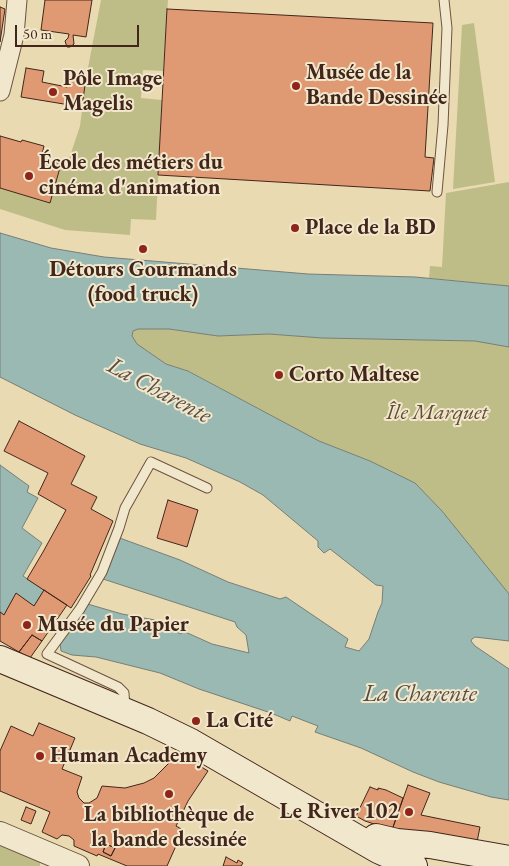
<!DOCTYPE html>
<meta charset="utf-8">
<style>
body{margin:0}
#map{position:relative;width:509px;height:866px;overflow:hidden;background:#eadab1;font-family:"EB Garamond",serif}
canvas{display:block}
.scale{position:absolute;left:15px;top:25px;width:124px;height:22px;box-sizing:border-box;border:2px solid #43261b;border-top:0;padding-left:6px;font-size:15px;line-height:18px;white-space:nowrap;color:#43261b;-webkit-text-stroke:4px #f1e7cc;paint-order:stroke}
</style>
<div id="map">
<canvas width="509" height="866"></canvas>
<div class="scale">50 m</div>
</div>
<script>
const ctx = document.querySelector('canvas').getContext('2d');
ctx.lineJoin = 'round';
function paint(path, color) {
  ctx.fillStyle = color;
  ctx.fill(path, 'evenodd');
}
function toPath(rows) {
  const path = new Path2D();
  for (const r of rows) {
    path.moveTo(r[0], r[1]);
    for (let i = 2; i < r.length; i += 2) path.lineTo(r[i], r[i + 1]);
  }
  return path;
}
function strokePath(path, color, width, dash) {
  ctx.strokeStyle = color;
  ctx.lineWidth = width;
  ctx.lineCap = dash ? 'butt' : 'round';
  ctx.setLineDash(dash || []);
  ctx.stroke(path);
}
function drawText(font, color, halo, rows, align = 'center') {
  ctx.font = font + ' "EB Garamond",serif';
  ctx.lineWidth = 4;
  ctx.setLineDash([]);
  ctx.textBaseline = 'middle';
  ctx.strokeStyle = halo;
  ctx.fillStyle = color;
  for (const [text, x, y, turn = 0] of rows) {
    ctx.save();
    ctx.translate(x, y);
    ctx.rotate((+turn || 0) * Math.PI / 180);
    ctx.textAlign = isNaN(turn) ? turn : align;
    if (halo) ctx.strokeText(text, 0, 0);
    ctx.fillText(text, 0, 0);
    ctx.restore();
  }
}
const green = toPath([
 [101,0,168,0,163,71,143,70,141,98,162,100,156,220,131,219,130,235,65,230,0,209,0,188,50,203,61,164,67,165,80,126,86,78],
 [474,23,495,182,453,189,462,25],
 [509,182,509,286,429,278,430,266,442,267,446,193],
 [137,329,169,329,218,336,269,334,322,338,475,341,509,347,509,594,442,511,415,483,370,461,319,441,189,371,166,364,137,344,132,336,133,331],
 [0,845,40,862,40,866,0,866]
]);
const water = toPath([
 [0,233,51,248,104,257,308,274,415,277,509,286,509,347,475,341,322,338,269,334,218,336,169,329,138,329,133,331,132,336,137,344,166,364,188,371,319,441,370,461,415,483,442,511,509,594,509,641,475,637,472,639,471,641,475,646,509,669,509,800,491,797,439,782,413,772,361,748,315,732,318,726,292,716,290,721,271,713,199,689,160,673,96,657,72,655,61,651,60,643,84,603,122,614,166,622,176,627,174,631,181,634,183,631,212,644,249,653,246,635,237,627,235,622,100,578,117,537,180,560,228,582,280,599,286,597,348,639,345,647,359,651,369,639,378,612,382,603,383,586,376,585,330,549,324,553,318,547,318,541,263,495,240,482,186,458,140,444,75,415,0,377,0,233],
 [0,465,29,486,27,492,38,498,22,528,42,543,23,576,44,590,34,606,16,594,4,615,0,612,0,465]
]);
const building = toPath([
 [45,0,92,0,86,37,73,35,74,44,70,47,67,47,65,41,68,38,69,34,41,30,45,0],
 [0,7,5,9,0,42,0,7],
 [167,9,433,23,425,157,434,158,430,191,158,175,167,9],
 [26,68,44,71,42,82,67,87,69,75,86,78,82,107,21,97,26,68],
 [0,136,21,142,22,140,44,146,41,158,61,164,50,203,0,188,0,136],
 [19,421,85,456,71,484,97,497,91,509,113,521,90,575,91,576,71,608,27,579,43,552,66,510,38,494,48,473,4,451,19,421],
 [168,500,198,510,187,547,157,538,168,500],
 [44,590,67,605,42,641,32,635,19,652,0,641,0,612,4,615,16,593,34,606,44,590],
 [32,635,42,641,30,658,19,652,32,635],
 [39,723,75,738,62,769,82,777,77,792,79,798,84,803,89,803,97,798,102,786,125,788,144,783,154,778,171,761,177,752,208,771,188,801,176,826,183,830,167,866,127,866,98,854,97,856,74,846,74,840,69,836,62,835,57,839,42,832,50,812,0,791,0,751,11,726,33,736,39,723],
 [106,844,115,848,111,856,103,852,106,844],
 [408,785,430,793,421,815,480,827,477,842,392,830,408,785],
 [370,787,378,790,378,788,386,790,403,798,392,830,365,821,356,816,370,787],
 [26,807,36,811,31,824,21,820,26,807],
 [106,844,115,848,111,856,103,852,106,844],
 [226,857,237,863,238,860,243,863,241,866,223,866,226,857]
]);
const service = toPath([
 [437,192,443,125,447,28,444,0],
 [125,708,124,693,118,687,47,654,80,609,102,572,119,528,125,508,151,462,207,488]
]);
const minor = toPath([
 [0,91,14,35,17,0]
]);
const tertiary = toPath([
 [0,833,78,866]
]);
const secondary = toPath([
 [0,659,148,721,191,742,378,850,414,866],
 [376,837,397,842,430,845,509,859]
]);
const markers = [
 [296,86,5,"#8f2418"],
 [53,92,5,"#8f2418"],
 [29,176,5,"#8f2418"],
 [295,228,5,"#8f2418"],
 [143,249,5,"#8f2418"],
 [279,375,5,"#8f2418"],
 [27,625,5,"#8f2418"],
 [196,721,5,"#8f2418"],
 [40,756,5,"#8f2418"],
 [169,794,5,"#8f2418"],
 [409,812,5,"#8f2418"]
];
const poiNames = [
 ["Musée de la",306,73],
 ["Bande Dessinée",306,98],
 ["Pôle Image",63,79],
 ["Magelis",63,104],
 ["École des métiers du",39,163],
 ["cinéma d'animation",39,188],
 ["Place de la BD",305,228],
 ["Détours Gourmands",143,270,"center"],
 ["(food truck)",143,295,"center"],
 ["Corto Maltese",289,375],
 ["Musée du Papier",37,625],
 ["La Cité",206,721],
 ["Human Academy",50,756],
 ["Le River 102",399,812,"right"],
 ["La bibliothèque de",169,815,"center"],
 ["la bande dessinée",169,840,"center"]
];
const parkNames = [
 ["Île Marquet",437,413]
];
const waterNames = [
 ["La Charente",159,391,28],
 ["La Charente",420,694]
];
paint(green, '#bfbd87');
paint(water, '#9ab9b3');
strokePath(water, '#777e76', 1);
paint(building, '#df9a74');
strokePath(building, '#43261b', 1);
strokePath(service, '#6d5340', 11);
strokePath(minor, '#6d5340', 21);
strokePath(tertiary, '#6d5340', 24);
strokePath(secondary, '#43261b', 28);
strokePath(service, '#f1e7cc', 9);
strokePath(minor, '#f1e7cc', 19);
strokePath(tertiary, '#f1e7cc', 22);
strokePath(secondary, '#f1e7cc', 26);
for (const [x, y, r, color] of markers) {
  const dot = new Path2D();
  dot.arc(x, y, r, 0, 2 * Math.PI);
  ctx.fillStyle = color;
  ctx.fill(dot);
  strokePath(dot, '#f1e7cc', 2);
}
drawText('bold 22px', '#43261b', '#f1e7cc', poiNames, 'left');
drawText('italic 22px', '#624c36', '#f1e7cc', parkNames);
drawText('italic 24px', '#594b41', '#f1e7cc', waterNames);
</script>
